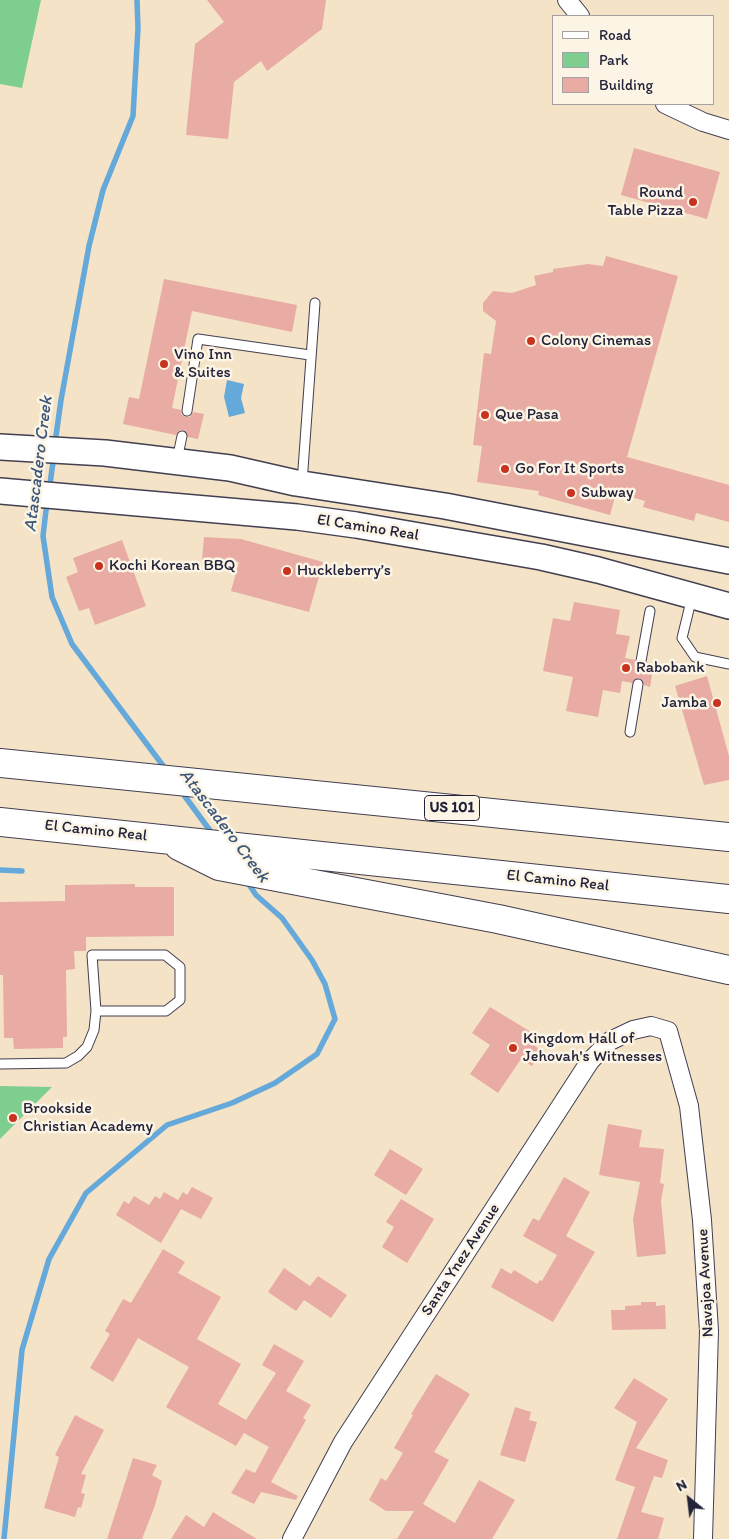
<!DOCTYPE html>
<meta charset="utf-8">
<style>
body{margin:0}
#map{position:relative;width:729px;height:1539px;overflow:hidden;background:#f4e3c7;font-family:Itim,sans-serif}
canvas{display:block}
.legend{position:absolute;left:552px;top:15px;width:162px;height:90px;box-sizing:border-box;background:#fcf5e5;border:1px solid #a5a1a1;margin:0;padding:6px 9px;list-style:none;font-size:15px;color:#22223b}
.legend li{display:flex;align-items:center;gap:10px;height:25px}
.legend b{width:25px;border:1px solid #a5a1a1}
.north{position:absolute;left:664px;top:1474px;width:50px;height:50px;-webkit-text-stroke:4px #fcf5e5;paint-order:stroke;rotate:331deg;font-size:14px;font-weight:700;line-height:20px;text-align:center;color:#22223b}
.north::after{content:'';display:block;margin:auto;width:18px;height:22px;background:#22223b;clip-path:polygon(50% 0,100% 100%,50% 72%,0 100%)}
</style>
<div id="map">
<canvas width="729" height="1539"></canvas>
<ul class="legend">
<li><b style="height:6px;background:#fff"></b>Road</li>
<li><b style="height:14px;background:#7ece8f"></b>Park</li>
<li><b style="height:14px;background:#e8aca4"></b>Building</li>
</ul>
<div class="north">N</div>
</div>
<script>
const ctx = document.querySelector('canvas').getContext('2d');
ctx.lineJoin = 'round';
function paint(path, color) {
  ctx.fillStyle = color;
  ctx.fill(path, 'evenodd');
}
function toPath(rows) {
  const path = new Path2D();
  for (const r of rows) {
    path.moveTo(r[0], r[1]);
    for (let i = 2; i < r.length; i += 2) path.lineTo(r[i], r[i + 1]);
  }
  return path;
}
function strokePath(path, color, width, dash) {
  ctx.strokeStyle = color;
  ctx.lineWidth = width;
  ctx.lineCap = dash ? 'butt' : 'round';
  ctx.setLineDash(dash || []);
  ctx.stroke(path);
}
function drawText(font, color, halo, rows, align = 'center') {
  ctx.font = font + ' Itim,sans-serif';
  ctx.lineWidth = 5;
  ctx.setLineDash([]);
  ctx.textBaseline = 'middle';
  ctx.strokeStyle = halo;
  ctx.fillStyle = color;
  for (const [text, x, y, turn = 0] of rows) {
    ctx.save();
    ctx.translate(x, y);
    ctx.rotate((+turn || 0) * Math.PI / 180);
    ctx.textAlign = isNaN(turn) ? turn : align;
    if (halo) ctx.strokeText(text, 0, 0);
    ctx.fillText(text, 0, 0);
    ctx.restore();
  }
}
const green = toPath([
 [0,0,41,0,22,88,0,84],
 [0,1086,52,1087,0,1139]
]);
const water = toPath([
 [227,380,244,384,241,398,245,413,229,417,224,397]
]);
const stream = toPath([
 [55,443,61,400,89,246,103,190,133,116,138,28,137,0],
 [49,491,54,455],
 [47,502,43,536,52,597,72,644,167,771],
 [181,791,214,836],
 [0,870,22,871],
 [4,1539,22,1350,49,1259,86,1193,167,1125,232,1103,275,1083,317,1054,335,1019,325,984,312,960,282,918,256,895,246,880]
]);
const building = toPath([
 [207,0,326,0,322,29,267,71,261,61,234,82,228,139,186,135,195,44,224,22],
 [634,148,720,172,707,219,621,195],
 [606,256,678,276,627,457,729,485,729,522,696,513,694,521,643,507,645,501,616,493,610,515,538,495,539,491,477,482,482,446,473,445,484,353,491,354,496,321,483,311,483,303,493,291,512,293,536,285,534,276,553,272,553,269,588,264,603,266],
 [164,279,297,305,292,332,192,311,172,408,181,410,181,414,186,417,190,417,193,412,204,414,198,439,188,437,184,430,180,430,176,435,123,424,129,397,139,399],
 [204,537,241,539,323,562,309,612,231,591,239,562,202,560],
 [122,540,146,606,95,625,89,608,79,611,66,577,78,572,73,558],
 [574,602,620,610,616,634,630,636,625,658,635,660,639,667,644,667,647,662,654,663,650,687,644,685,642,680,639,678,632,683,622,681,620,693,603,690,598,717,566,711,573,677,543,671,553,618,570,621],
 [707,676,729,756,729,780,704,785,675,686],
 [135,884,135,887,174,887,174,936,86,937,86,951,74,951,75,969,66,970,67,1037,63,1037,63,1048,14,1049,13,1038,4,1038,3,975,0,975,0,902,65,901,65,885],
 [490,1007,536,1035,531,1043,542,1051,532,1066,521,1059,498,1093,470,1074,490,1045,472,1033],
 [608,1124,642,1130,639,1147,664,1149,660,1183,664,1184,661,1201,666,1254,637,1257,633,1219,640,1182,599,1175],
 [390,1149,423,1169,406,1195,374,1175],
 [564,1177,590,1192,566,1236,595,1252,553,1322,491,1287,501,1268,511,1274,514,1270,537,1284,540,1280,542,1281,557,1255,523,1236,533,1218,539,1221],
 [192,1187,213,1198,201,1219,181,1209,161,1243,116,1215,124,1201,129,1204,134,1196,149,1205,155,1196,160,1199,164,1192,178,1200,183,1192,187,1195],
 [401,1199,434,1219,407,1263,382,1247,394,1227,386,1222],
 [163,1249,185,1262,178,1273,221,1297,197,1339,241,1364,218,1404,246,1420,276,1373,262,1365,274,1344,304,1361,286,1391,311,1405,303,1418,306,1420,271,1482,298,1496,296,1500,261,1492,254,1504,231,1493,246,1469,255,1473,269,1447,244,1433,236,1446,166,1407,189,1367,138,1338,113,1382,90,1368,110,1334,105,1331,123,1299,131,1303],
 [284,1268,310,1286,318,1276,347,1295,331,1318,304,1300,296,1311,268,1292],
 [641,1302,656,1302,656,1306,665,1305,666,1329,612,1330,611,1310,625,1310,625,1306,641,1305],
 [436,1374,470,1394,434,1452,449,1460,423,1504,455,1523,479,1480,515,1500,492,1539,397,1539,414,1511,386,1511,369,1500,381,1478,386,1481,403,1453,394,1448,413,1415,411,1414],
 [634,1378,668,1399,636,1448,668,1460,662,1478,654,1476,641,1512,664,1518,658,1539,617,1539,635,1487,615,1480,637,1422,614,1408],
 [515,1407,531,1412,529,1420,537,1422,525,1462,500,1455],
 [75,1415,104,1430,81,1474,86,1475,81,1493,85,1494,81,1508,78,1507,75,1517,44,1508,59,1457,55,1455],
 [133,1458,157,1465,152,1475,162,1481,154,1508,142,1539,107,1539],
 [213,1512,224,1519,257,1539,171,1539,186,1515,204,1527]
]);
const lane = toPath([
 [187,411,198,339,310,355],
 [177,460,182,436],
 [302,483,315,303],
 [692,597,682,638,695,657,729,664],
 [641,661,650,611],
 [630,732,638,684],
 [0,1064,66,1063,78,1056,87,1047,94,1030,96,1011,92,955,165,955,180,967,180,1000,166,1011,96,1011]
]);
const street = toPath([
 [567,0,580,16],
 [665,104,703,122,729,130],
 [292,1539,343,1442,590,1061,610,1041,633,1030,651,1026,668,1031,689,1106,702,1220,709,1331,703,1539]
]);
const secondary = toPath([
 [0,447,105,453,230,468,296,483,445,506,729,561],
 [0,491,297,517,356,525,541,557,598,570,729,606]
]);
const highway = toPath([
 [0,763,729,837],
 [0,822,729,899],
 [179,846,219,866,498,919,729,970]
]);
const markers = [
 [693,202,5,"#c8321e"],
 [531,341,5,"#c8321e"],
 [164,364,5,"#c8321e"],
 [485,415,5,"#c8321e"],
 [505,469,5,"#c8321e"],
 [571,493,5,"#c8321e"],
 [99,566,5,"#c8321e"],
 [287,571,5,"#c8321e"],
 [626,668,5,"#c8321e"],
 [717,703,5,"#c8321e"],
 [513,1048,5,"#c8321e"],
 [13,1118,5,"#c8321e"]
];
const shields = [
 [452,808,55]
];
const shieldNames = [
 ["US 101",452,808]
];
const poiNames = [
 ["Round",683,193,"right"],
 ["Table Pizza",683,211,"right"],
 ["Colony Cinemas",541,341],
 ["Vino Inn",174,355],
 ["& Suites",174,373],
 ["Que Pasa",495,415],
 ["Go For It Sports",515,469],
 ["Subway",581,493],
 ["Kochi Korean BBQ",109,566],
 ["Huckleberry’s",297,571],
 ["Rabobank",636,668],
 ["Jamba",707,703,"right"],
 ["Kingdom Hall of",523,1039],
 ["Jehovah's Witnesses",523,1057],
 ["Brookside",23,1109],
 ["Christian Academy",23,1127]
];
const streetNames = [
 ["El Camino Real",368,528,9],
 ["El Camino Real",96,831,6],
 ["El Camino Real",558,881,6],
 ["Santa Ynez Avenue",461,1260,-57],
 ["Navajoa Avenue",706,1283,-93]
];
const waterNames = [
 ["Atascadero Creek",39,464,-83],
 ["Atascadero Creek",224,826,53]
];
paint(green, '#7ece8f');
paint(water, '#65a8da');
strokePath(stream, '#65a8da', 5.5);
paint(building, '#e8aca4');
strokePath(lane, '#423f50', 11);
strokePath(street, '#423f50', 20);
strokePath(secondary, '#423f50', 28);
strokePath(highway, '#423f50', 30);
strokePath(lane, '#fff', 9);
strokePath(street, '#fff', 18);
strokePath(secondary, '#fff', 25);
strokePath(highway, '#fff', 28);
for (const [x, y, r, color] of markers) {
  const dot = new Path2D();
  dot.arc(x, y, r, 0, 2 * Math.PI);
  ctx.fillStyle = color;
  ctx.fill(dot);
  strokePath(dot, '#fcf5e5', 2);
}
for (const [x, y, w] of shields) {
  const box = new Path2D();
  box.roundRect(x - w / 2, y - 12.5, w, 25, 4);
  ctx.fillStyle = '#fcf5e5';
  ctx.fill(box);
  strokePath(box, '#22223b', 1);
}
drawText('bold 15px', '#22223b', null, shieldNames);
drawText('16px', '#22223b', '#fcf5e5', poiNames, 'left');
drawText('16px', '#22223b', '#fcf5e5', streetNames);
drawText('italic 18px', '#3d587b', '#fcf5e5', waterNames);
</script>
